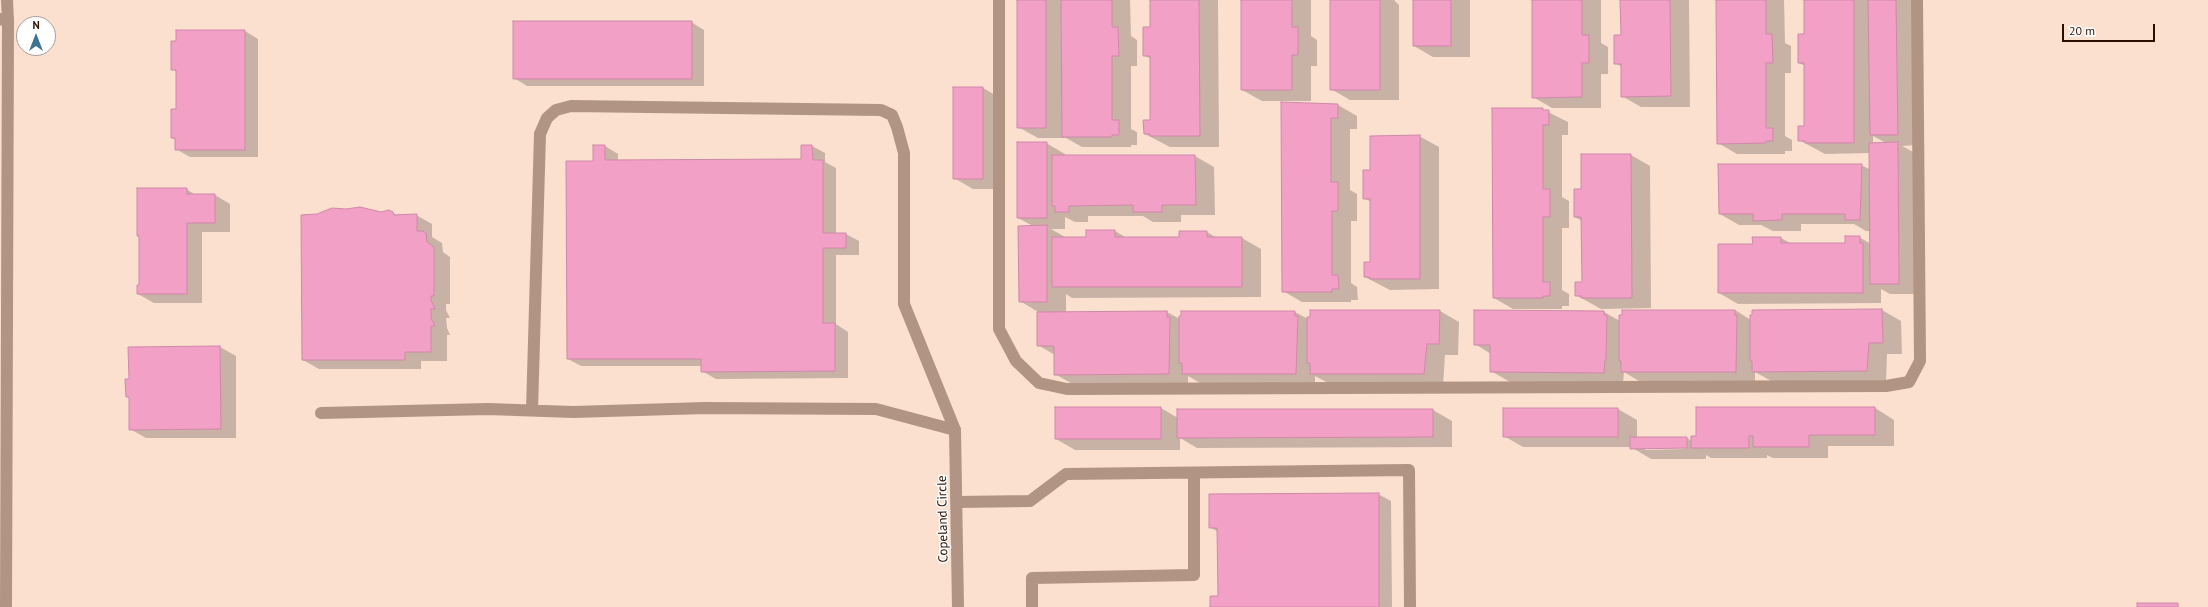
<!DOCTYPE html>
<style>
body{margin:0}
#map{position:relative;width:2208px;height:607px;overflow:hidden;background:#fbdfcf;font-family:"PT Sans",sans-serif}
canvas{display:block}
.north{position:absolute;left:16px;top:16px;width:40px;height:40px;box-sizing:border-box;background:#fff;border:1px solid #a99f9a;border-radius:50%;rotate:0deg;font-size:11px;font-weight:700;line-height:16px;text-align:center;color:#291003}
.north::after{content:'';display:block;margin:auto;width:14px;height:18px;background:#3c738e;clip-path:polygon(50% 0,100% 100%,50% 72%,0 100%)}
.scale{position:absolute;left:2062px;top:24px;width:93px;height:18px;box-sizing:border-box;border:2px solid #291003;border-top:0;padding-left:5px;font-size:12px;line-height:14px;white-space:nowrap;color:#291003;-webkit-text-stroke:3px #fff;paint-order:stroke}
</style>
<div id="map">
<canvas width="2208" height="607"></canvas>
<div class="north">N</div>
<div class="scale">20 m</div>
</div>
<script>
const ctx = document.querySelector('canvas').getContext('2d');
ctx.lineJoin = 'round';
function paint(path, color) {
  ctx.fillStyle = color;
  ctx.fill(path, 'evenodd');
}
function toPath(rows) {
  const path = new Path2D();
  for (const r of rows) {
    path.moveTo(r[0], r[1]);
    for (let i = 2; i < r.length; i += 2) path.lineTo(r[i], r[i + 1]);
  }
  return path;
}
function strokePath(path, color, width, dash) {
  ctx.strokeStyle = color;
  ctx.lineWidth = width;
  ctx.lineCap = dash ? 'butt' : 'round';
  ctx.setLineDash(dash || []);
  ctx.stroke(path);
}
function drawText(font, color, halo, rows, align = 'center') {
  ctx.font = font + ' "PT Sans",sans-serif';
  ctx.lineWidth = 3;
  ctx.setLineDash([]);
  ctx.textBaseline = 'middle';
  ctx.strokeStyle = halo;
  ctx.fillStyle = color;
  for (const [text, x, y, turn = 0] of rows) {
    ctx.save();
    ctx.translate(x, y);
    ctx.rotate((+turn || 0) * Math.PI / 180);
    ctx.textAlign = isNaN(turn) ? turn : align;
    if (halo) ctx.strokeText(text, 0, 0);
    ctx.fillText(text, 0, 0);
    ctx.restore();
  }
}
const shadow = toPath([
 [1018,0,1130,0,1131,36,1137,40,1137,66,1131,66,1131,129,1137,132,1137,145,1131,145,1131,147,1082,147,1066,138,1038,138,1018,127],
 [1151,0,1218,0,1219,147,1170,147,1145,134,1151,121,1151,59,1144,55,1151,28],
 [1242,0,1311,0,1311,36,1317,40,1317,66,1311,66,1311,101,1262,101,1242,90],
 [1331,0,1394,0,1399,5,1399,100,1350,100,1331,89],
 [1414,0,1470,0,1470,57,1433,57,1414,46],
 [1533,0,1601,0,1601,43,1608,47,1608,74,1601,74,1601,108,1552,108,1533,97],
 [1621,0,1689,0,1690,107,1641,107,1622,96,1622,67,1615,63,1622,36],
 [1717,0,1784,0,1785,43,1791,46,1791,73,1785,73,1785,136,1792,140,1792,151,1785,151,1785,154,1737,154,1718,143],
 [1805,0,1915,0,1917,145,1902,146,1917,154,1918,294,1890,294,1881,289,1881,303,1738,304,1719,293,1754,245,1781,238,1792,244,1846,244,1859,237,1871,244,1871,231,1866,231,1854,224,1801,224,1801,231,1773,231,1761,225,1739,225,1720,214,1861,165,1871,170,1870,153,1825,154,1799,140,1805,127,1805,66,1799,63,1805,35],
 [1873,136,1886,143,1873,144],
 [691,22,704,30,704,86,527,86,514,78],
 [245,31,258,39,258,157,190,157,176,149,176,140,172,138,177,110,177,72,172,69],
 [983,88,1002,99,1002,189,973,189,954,178],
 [1282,103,1338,105,1357,116,1357,129,1350,129,1350,190,1357,194,1357,221,1351,221,1351,283,1357,287,1358,300,1351,300,1351,302,1302,302,1283,291],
 [1542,109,1568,122,1568,135,1562,135,1562,197,1569,201,1569,228,1562,228,1562,290,1569,294,1569,306,1562,306,1562,309,1513,309,1494,298],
 [1419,136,1439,147,1439,289,1390,290,1365,277,1371,263,1371,202,1364,198,1371,171],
 [1046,143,1065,154,1065,156,1195,156,1214,167,1215,215,1181,215,1181,222,1153,222,1143,216,1088,216,1088,222,1075,222,1065,217,1065,229,1051,229,1065,237,1087,238,1115,231,1127,238,1180,238,1207,232,1217,238,1242,238,1261,249,1261,297,1072,298,1066,294,1066,312,1167,312,1180,319,1182,312,1295,312,1308,319,1440,311,1459,322,1458,355,1445,355,1443,385,1330,384,1315,376,1315,384,1202,384,1188,376,1188,385,1074,385,1055,374,1055,355,1038,345,1038,312,1020,301,1033,226,1018,218],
 [594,146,605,146,618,154,618,161,802,160,802,146,812,146,825,153,825,162,836,168,836,234,846,234,859,241,859,255,836,255,836,324,848,332,848,378,716,379,702,371,702,366,581,366,568,359,594,162],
 [1631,155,1650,166,1651,308,1601,309,1576,295,1583,283,1582,221,1575,217,1582,190],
 [186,189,196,195,215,195,230,204,230,232,202,232,202,303,154,303,138,294,140,286],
 [381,213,393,213,398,216,416,215,432,224,432,237,442,243,443,252,450,257,450,304,446,304,446,310,450,318,446,318,447,328,450,335,447,335,447,361,421,361,421,369,319,369,303,360],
 [1735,310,1751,320,1882,310,1901,321,1902,354,1887,354,1886,381,1773,382,1755,372,1755,383,1642,383,1624,372,1623,383,1510,382,1491,371,1491,354,1475,344,1604,312,1620,321],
 [220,347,236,356,236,438,146,438,130,429,130,398,127,397],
 [1056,408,1161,408,1178,418,1433,410,1452,421,1452,447,1197,448,1180,438,1180,450,1075,450,1056,439],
 [1697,408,1875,408,1894,420,1894,446,1828,446,1828,458,1773,458,1767,455,1767,458,1711,458,1706,455,1706,459,1651,459,1631,447,1523,447,1504,436,1618,409,1637,420,1637,438,1687,438,1692,441,1697,437],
 [1645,448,1685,448,1685,449,1645,450],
 [1378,494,1391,501,1392,607,1211,607,1219,597,1218,532,1210,527]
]);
const building = toPath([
 [1017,0,1046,0,1046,128,1017,128,1017,0],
 [1061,0,1112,0,1112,27,1118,27,1119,56,1112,56,1112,120,1119,120,1119,135,1112,135,1112,137,1062,137,1061,0],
 [1150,0,1199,0,1200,136,1150,136,1150,134,1144,134,1143,120,1150,120,1150,56,1143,56,1143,27,1150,27,1150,0],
 [1241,0,1292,0,1292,27,1298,27,1298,55,1292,55,1292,90,1241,90,1241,0],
 [1330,0,1380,0,1380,90,1330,90,1330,0],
 [1413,0,1451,0,1451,46,1413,46,1413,0],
 [1532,0,1582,0,1582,35,1589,35,1589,63,1582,63,1582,97,1532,98,1532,0],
 [1620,0,1670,0,1671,96,1621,97,1621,64,1614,64,1614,35,1621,35,1620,0],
 [1716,0,1766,0,1766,34,1772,34,1773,63,1766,63,1766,128,1773,128,1773,141,1766,141,1766,143,1717,144,1716,0],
 [1804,0,1854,0,1854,143,1805,143,1805,141,1798,141,1798,126,1804,126,1804,63,1798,63,1798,34,1804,34,1804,0],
 [1868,0,1896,0,1898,135,1870,135,1868,0],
 [513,21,692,21,692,79,513,79,513,21],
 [176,30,245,30,245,150,175,150,175,138,171,138,171,109,176,109,176,70,171,70,171,41,176,41,176,30],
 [953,87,983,87,983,179,953,179,953,87],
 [1281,102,1338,104,1338,118,1331,118,1331,182,1338,182,1338,211,1332,211,1332,275,1338,275,1339,289,1332,289,1332,292,1282,292,1281,102],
 [1492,108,1543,108,1543,110,1549,110,1549,125,1543,125,1543,189,1550,189,1550,217,1543,217,1543,282,1550,282,1550,296,1543,296,1543,298,1493,298,1492,108],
 [1420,135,1420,279,1370,279,1370,277,1364,277,1364,262,1370,262,1370,199,1363,199,1363,170,1370,170,1370,136,1420,135],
 [1017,142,1047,142,1047,218,1017,218,1017,142],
 [1898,142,1899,284,1870,284,1869,143,1898,142],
 [593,145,605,145,605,160,801,159,801,145,812,145,813,160,823,160,823,233,846,233,846,248,823,248,823,323,835,323,835,371,701,372,701,359,567,359,566,161,593,161,593,145],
 [1581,154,1631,154,1632,298,1581,298,1581,296,1575,296,1575,282,1582,282,1581,217,1574,217,1574,189,1581,189,1581,154],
 [1052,155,1195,155,1196,205,1162,205,1162,212,1133,212,1133,205,1069,206,1069,212,1055,212,1055,206,1052,206,1052,155],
 [1718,164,1862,164,1860,220,1845,220,1845,214,1782,214,1782,220,1753,221,1753,214,1719,214,1718,164],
 [137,188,187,188,187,194,215,194,215,223,187,223,187,294,137,294,137,285,139,285,139,236,137,236,137,188],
 [360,207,381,212,389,210,393,212,394,215,417,214,417,231,423,231,426,233,427,242,434,247,434,296,431,296,431,300,435,309,431,309,431,318,435,326,431,326,431,352,405,352,405,360,302,360,301,215,317,214,332,208,346,209,360,207],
 [1047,225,1047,302,1019,302,1018,226,1047,225],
 [1086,230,1115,230,1115,237,1179,237,1179,231,1207,231,1207,237,1242,237,1242,287,1052,287,1052,237,1086,237,1086,230],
 [1845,236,1860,236,1860,243,1863,243,1863,293,1718,293,1718,244,1753,244,1752,237,1781,237,1781,243,1845,243,1845,236],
 [1882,309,1883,343,1869,343,1867,371,1752,372,1752,361,1750,361,1750,315,1752,315,1752,310,1882,309],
 [1310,310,1440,310,1439,344,1427,344,1424,374,1310,374,1310,363,1307,363,1307,317,1310,317,1310,310],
 [1474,310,1604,311,1604,315,1607,315,1606,361,1605,361,1604,373,1490,372,1490,345,1474,345,1474,310],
 [1622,310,1735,310,1735,315,1737,315,1736,372,1621,372,1621,361,1619,361,1619,315,1622,315,1622,310],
 [1167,311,1167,317,1170,317,1169,374,1054,375,1054,346,1037,346,1037,312,1167,311],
 [1181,311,1295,311,1295,316,1298,316,1296,374,1182,374,1182,363,1179,363,1179,316,1181,316,1181,311],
 [220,346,221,429,129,430,129,397,126,397,125,379,129,379,128,347,220,346],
 [1055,407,1161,407,1161,439,1055,439,1055,407],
 [1696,407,1875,407,1875,435,1809,435,1809,447,1753,447,1753,436,1749,436,1749,448,1691,448,1691,436,1696,436,1696,407],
 [1503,408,1618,408,1618,437,1503,437,1503,408],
 [1177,409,1433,409,1433,437,1177,438,1177,409],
 [1630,437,1687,437,1687,448,1630,449,1630,437],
 [1379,493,1379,607,1210,607,1210,596,1218,596,1217,528,1209,528,1209,494,1379,493],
 [2137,603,2178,603,2178,607,2137,607,2137,603]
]);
const lane = toPath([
 [0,19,8,21,7,0],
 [532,410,540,134,547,118,556,110,571,106,881,110,892,115,897,127,904,153,904,304,955,430],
 [321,413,488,409,573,412,705,408,876,409,955,430],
 [957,502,1030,501,1066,474,1409,470,1410,607],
 [1032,607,1032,578,1194,575,1194,473]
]);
const street = toPath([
 [999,0,999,329,1016,361,1039,383,1067,389,1886,386,1909,382,1920,361,1917,0],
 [955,430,958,607],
 [6,607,8,21]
]);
const streetNames = [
 ["Copeland Circle",943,519,-91]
];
paint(shadow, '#0003');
paint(building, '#f2a0c6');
strokePath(building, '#ce88a8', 1);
strokePath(lane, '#b19484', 12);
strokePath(street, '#b19484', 12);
drawText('13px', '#291003', '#fff', streetNames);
</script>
